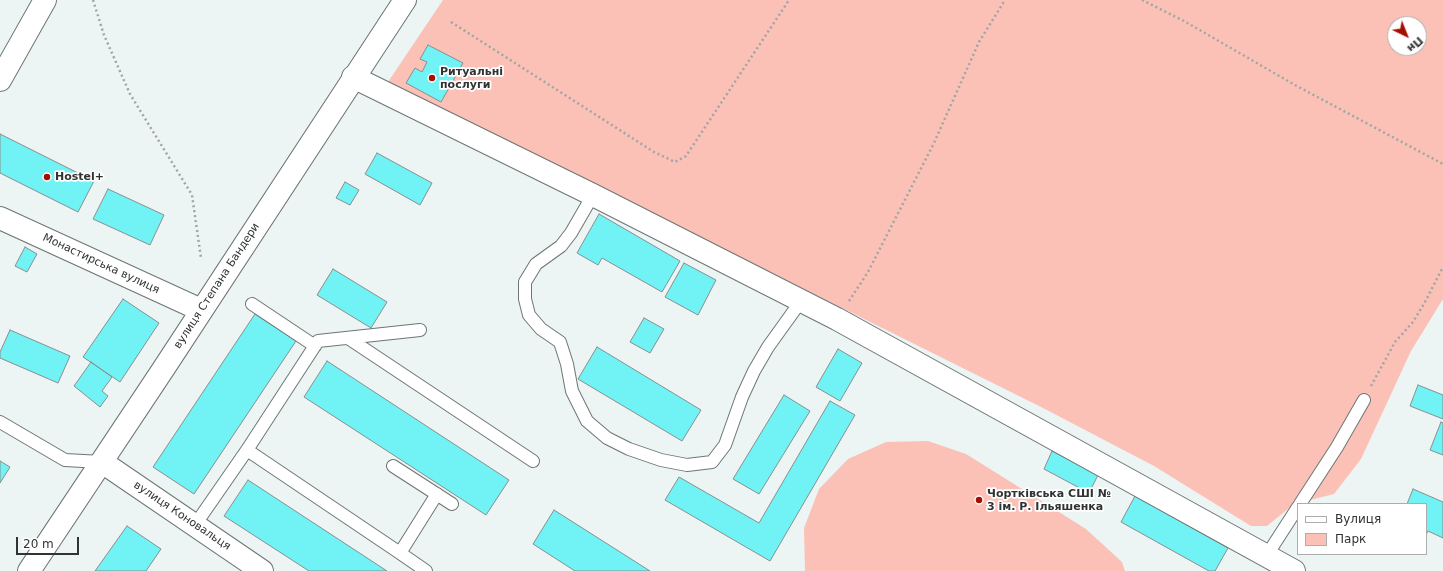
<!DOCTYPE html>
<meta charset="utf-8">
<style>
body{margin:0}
#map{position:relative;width:1443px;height:571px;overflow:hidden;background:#ecf4f4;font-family:"DejaVu Sans",sans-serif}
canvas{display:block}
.legend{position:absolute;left:1297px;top:503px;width:130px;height:52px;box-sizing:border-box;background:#fff;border:1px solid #acadad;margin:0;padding:5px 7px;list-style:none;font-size:12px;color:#303332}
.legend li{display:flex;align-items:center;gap:8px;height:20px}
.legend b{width:20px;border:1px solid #acadad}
.north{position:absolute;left:1387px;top:16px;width:40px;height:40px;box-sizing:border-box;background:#fff;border:1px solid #acadad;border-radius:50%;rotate:137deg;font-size:11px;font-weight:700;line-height:16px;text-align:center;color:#303332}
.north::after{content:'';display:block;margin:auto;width:14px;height:18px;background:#a40f04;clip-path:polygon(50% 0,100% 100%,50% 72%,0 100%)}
.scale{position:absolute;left:16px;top:537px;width:63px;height:18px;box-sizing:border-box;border:2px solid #303332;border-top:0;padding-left:5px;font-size:12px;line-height:14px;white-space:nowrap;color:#303332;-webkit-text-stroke:3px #fff;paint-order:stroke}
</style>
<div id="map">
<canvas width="1443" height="571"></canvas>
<ul class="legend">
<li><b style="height:5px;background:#fff"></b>Вулиця</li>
<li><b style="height:11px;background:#fbc1b6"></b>Парк</li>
</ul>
<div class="north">Пн</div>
<div class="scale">20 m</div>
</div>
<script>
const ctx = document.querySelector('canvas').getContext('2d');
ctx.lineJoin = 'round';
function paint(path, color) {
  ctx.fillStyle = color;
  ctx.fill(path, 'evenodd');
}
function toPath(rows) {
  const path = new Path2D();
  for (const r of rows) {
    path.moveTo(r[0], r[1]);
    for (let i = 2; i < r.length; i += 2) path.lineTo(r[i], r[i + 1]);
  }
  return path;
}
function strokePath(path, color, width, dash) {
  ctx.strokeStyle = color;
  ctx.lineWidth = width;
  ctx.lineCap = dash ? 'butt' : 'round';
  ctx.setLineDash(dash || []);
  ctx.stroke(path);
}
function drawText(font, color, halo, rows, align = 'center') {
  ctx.font = font + ' "DejaVu Sans",sans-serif';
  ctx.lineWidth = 3.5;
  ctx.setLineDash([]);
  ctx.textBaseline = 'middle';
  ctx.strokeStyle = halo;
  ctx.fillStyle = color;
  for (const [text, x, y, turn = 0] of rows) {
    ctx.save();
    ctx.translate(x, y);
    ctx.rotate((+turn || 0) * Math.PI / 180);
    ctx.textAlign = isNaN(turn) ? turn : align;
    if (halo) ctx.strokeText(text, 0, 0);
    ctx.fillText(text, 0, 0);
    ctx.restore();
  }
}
const green = toPath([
 [443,0,1443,0,1443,299,1411,351,1361,459,1334,494,1294,504,1267,526,1251,526,1154,466,1043,408,388,82],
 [1395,24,1419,24,1419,48,1395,48],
 [928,441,966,454,1086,529,1122,562,1125,571,805,571,804,528,819,489,848,459,886,442]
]);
const building = toPath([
 [428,45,463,63,441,102,406,83,415,68,422,72,427,62,420,59,428,45],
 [0,134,94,181,78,212,0,173,0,134],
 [377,153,432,183,420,205,365,174,377,153],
 [345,182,359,190,350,205,336,198,345,182],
 [108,189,164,215,150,245,93,219,108,189],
 [599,214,680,261,662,292,602,258,598,265,577,253,599,214],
 [25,247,37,254,27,272,15,266,25,247],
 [684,263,716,280,698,315,665,297,684,263],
 [333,269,387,302,371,328,317,295,333,269],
 [123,299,159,323,120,382,83,357,123,299],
 [255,314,296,341,194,494,153,467,255,314],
 [644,318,664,329,650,353,630,342,644,318],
 [10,330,70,356,58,383,0,358,0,352,10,330],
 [597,347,701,410,682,441,578,379,597,347],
 [838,349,862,363,840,401,816,387,838,349],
 [327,361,509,480,486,515,304,397,327,361],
 [91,362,112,377,102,391,108,396,100,407,74,386,91,362],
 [1418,385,1443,395,1443,419,1410,406,1418,385],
 [784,395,810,411,759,494,733,479,784,395],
 [830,401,855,415,770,561,665,500,679,477,759,523,830,401],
 [1441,422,1443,423,1443,455,1430,450,1441,422],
 [1052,451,1098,475,1089,493,1044,469,1052,451],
 [0,461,10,467,0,483,0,461],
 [248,480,387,571,309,571,224,516,248,480],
 [1413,489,1443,502,1443,538,1428,531,1426,535,1426,504,1407,504,1413,489],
 [1135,496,1228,548,1215,571,1209,571,1121,522,1135,496],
 [554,510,650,571,575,571,533,544,554,510],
 [127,526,161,549,146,571,95,571,127,526]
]);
const path = toPath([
 [93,0,104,35,130,94,192,195,201,258],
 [1142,0,1184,21,1295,85,1443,164],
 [451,22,654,152,675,162,686,156,789,0],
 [849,301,868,272,934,143,979,42,1005,0],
 [1371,386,1395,342,1413,322,1425,302,1443,267]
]);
const lane = toPath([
 [593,195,571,233,561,246,536,264,525,282,525,299,529,315,541,329,560,342,567,364,572,391,587,421,607,438,629,449,661,460,687,465,712,462,725,445,742,397,754,371,768,347,801,301],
 [252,304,315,346],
 [348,338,533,461],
 [0,422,65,460,102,462],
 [247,450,318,341,420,330],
 [393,466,452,504],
 [1300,504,1337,447,1364,400],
 [195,525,247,450,400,553,437,494],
 [400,553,426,571],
 [1267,555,1298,507]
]);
const street = toPath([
 [353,77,593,195,837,319,1294,571],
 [0,80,45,0],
 [0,218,201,310],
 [102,462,262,571]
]);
const secondary = toPath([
 [29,571,164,368,405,0]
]);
const markers = [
 [432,78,4,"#a40f04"],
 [47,177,4,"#a40f04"],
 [979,500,4,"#a40f04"]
];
const poiNames = [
 ["Ритуальні",440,72],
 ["послуги",440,85],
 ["Hostel+",55,177],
 ["Чортківська СШІ №",987,494],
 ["3 ім. Р. Ільяшенка",987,507]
];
const streetNames = [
 ["Монастирська вулиця",101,264,25],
 ["вулиця Степана Бандери",217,286,-57],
 ["вулиця Коновальця",182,516,34]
];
paint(green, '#fbc1b6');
paint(building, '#71f2f4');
strokePath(building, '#888f8f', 1);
strokePath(lane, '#6e7575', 14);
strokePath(street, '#6e7575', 24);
strokePath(secondary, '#6e7575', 24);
strokePath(path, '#9fa5a5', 2.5, [2, 3]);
strokePath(lane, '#fff', 12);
strokePath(street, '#fff', 22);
strokePath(secondary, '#fff', 22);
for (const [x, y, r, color] of markers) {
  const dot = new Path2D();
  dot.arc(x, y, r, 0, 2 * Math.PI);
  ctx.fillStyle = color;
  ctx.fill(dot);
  strokePath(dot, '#fff', 1.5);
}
drawText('bold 11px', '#303332', '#fff', poiNames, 'left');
drawText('11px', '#303332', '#fff', streetNames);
</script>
